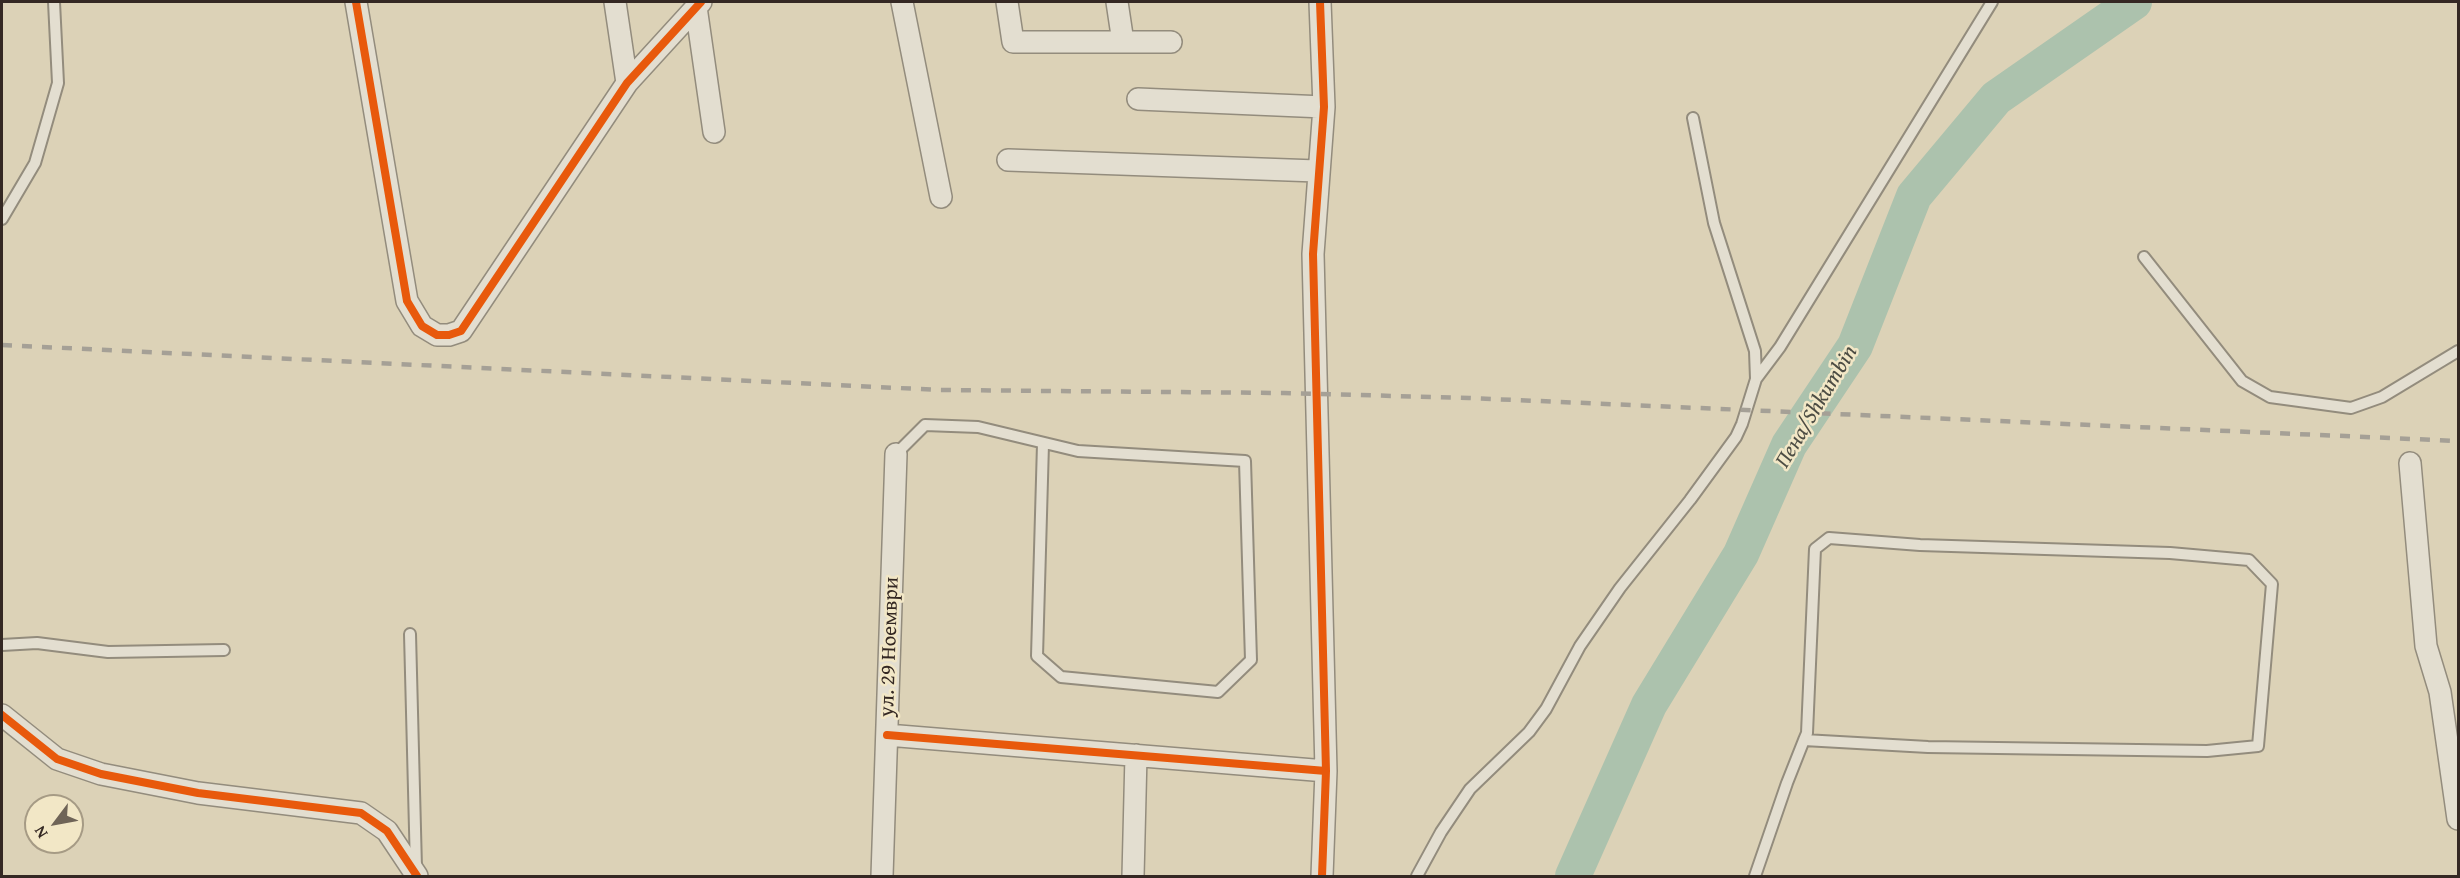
<!DOCTYPE html>
<meta charset="utf-8">
<style>
body{margin:0}
#map{position:relative;width:2460px;height:878px;overflow:hidden;background:#dcd2b7;font-family:"Gentium Book Plus",serif}
canvas{display:block}
.frame{position:absolute;inset:0;border:3px solid #342823;pointer-events:none}
.north{position:absolute;left:24px;top:794px;width:60px;height:60px;box-sizing:border-box;background:#f2e7c6;border:2px solid #a69b85;border-radius:50%;rotate:238deg;font-size:16px;font-weight:700;line-height:24px;text-align:center;color:#342823}
.north::after{content:'';display:block;margin:auto;width:21px;height:27px;background:#6f6457;clip-path:polygon(50% 0,100% 100%,50% 72%,0 100%)}
</style>
<div id="map">
<canvas width="2460" height="878"></canvas>
<div class="frame"></div>
<div class="north">N</div>
</div>
<script>
const ctx = document.querySelector('canvas').getContext('2d');
ctx.lineJoin = 'round';
function toPath(rows) {
  const path = new Path2D();
  for (const r of rows) {
    path.moveTo(r[0], r[1]);
    for (let i = 2; i < r.length; i += 2) path.lineTo(r[i], r[i + 1]);
  }
  return path;
}
function strokePath(path, color, width, dash) {
  ctx.strokeStyle = color;
  ctx.lineWidth = width;
  ctx.lineCap = dash ? 'butt' : 'round';
  ctx.setLineDash(dash || []);
  ctx.stroke(path);
}
function drawText(font, color, halo, rows, align = 'center') {
  ctx.font = font + ' "Gentium Book Plus",serif';
  ctx.lineWidth = 5;
  ctx.setLineDash([]);
  ctx.textBaseline = 'middle';
  ctx.strokeStyle = halo;
  ctx.fillStyle = color;
  for (const [text, x, y, turn = 0] of rows) {
    ctx.save();
    ctx.translate(x, y);
    ctx.rotate((+turn || 0) * Math.PI / 180);
    ctx.textAlign = isNaN(turn) ? turn : align;
    if (halo) ctx.strokeText(text, 0, 0);
    ctx.fillText(text, 0, 0);
    ctx.restore();
  }
}
const river = toPath([
 [1573,876,1649,705,1741,554,1789,445,1855,346,1914,196,1996,98,2134,2]
]);
const lane = toPath([
 [2,219,35,163,58,83,54,2],
 [2144,257,2242,381,2270,397,2351,408,2382,397,2458,351],
 [1756,379,1780,347,1992,2],
 [896,454,925,425,978,427,1078,451,1245,461,1251,660,1218,692,1061,677,1037,656,1043,444],
 [410,634,416,868],
 [2,645,37,643,108,652,224,650],
 [1417,876,1441,832,1470,789,1529,732,1546,709,1580,646,1620,588,1690,500,1736,437,1742,424,1756,379,1755,351,1714,223,1693,118],
 [1755,876,1787,783,1804,740,1807,733,1815,549,1829,538,1920,545,2170,553,2249,560,2272,584,2258,746,2207,751,1928,747,1804,740]
]);
const street = toPath([
 [356,2,407,301,422,326,437,335,449,335,461,331,627,83,701,2],
 [615,2,627,83],
 [902,2,941,197],
 [1007,2,1013,42,1171,42],
 [1117,2,1123,42],
 [1320,2,1324,107,1313,254,1326,771,1322,876],
 [696,7,714,132],
 [1138,99,1324,107],
 [1008,160,1317,171],
 [2410,463,2426,646,2440,692,2458,819],
 [2,715,57,759,101,774,198,793,361,813,387,831,417,876],
 [887,735,1326,771],
 [882,876,896,454],
 [1133,876,1136,755]
]);
const rail = toPath([
 [2,345,940,390,1284,393,1469,398,2458,441]
]);
const cycleway = toPath([
 [356,2,407,301,422,326,437,335,449,335,461,331,627,83,701,2],
 [1320,2,1324,107,1313,254,1326,771,1322,876],
 [2,715,57,759,101,774,198,793,361,813,387,831,417,876],
 [887,735,1326,771]
]);
const streetNames = [
 ["ул. 29 Ноември",890,647,-88]
];
const waterNames = [
 ["Пена/Shkumbin",1817,407,-59]
];
strokePath(river, '#acc2ad', 36);
strokePath(lane, '#938c7d', 14);
strokePath(street, '#938c7d', 24);
strokePath(lane, '#e3ded0', 10);
strokePath(street, '#e3ded0', 21);
strokePath(rail, '#a5a096', 4.5, [10, 10]);
strokePath(cycleway, '#e8590c', 8);
drawText('21px', '#342823', '#f2e7c6', streetNames);
drawText('italic 22px', '#4d4d44', '#f2e7c6', waterNames);
</script>
